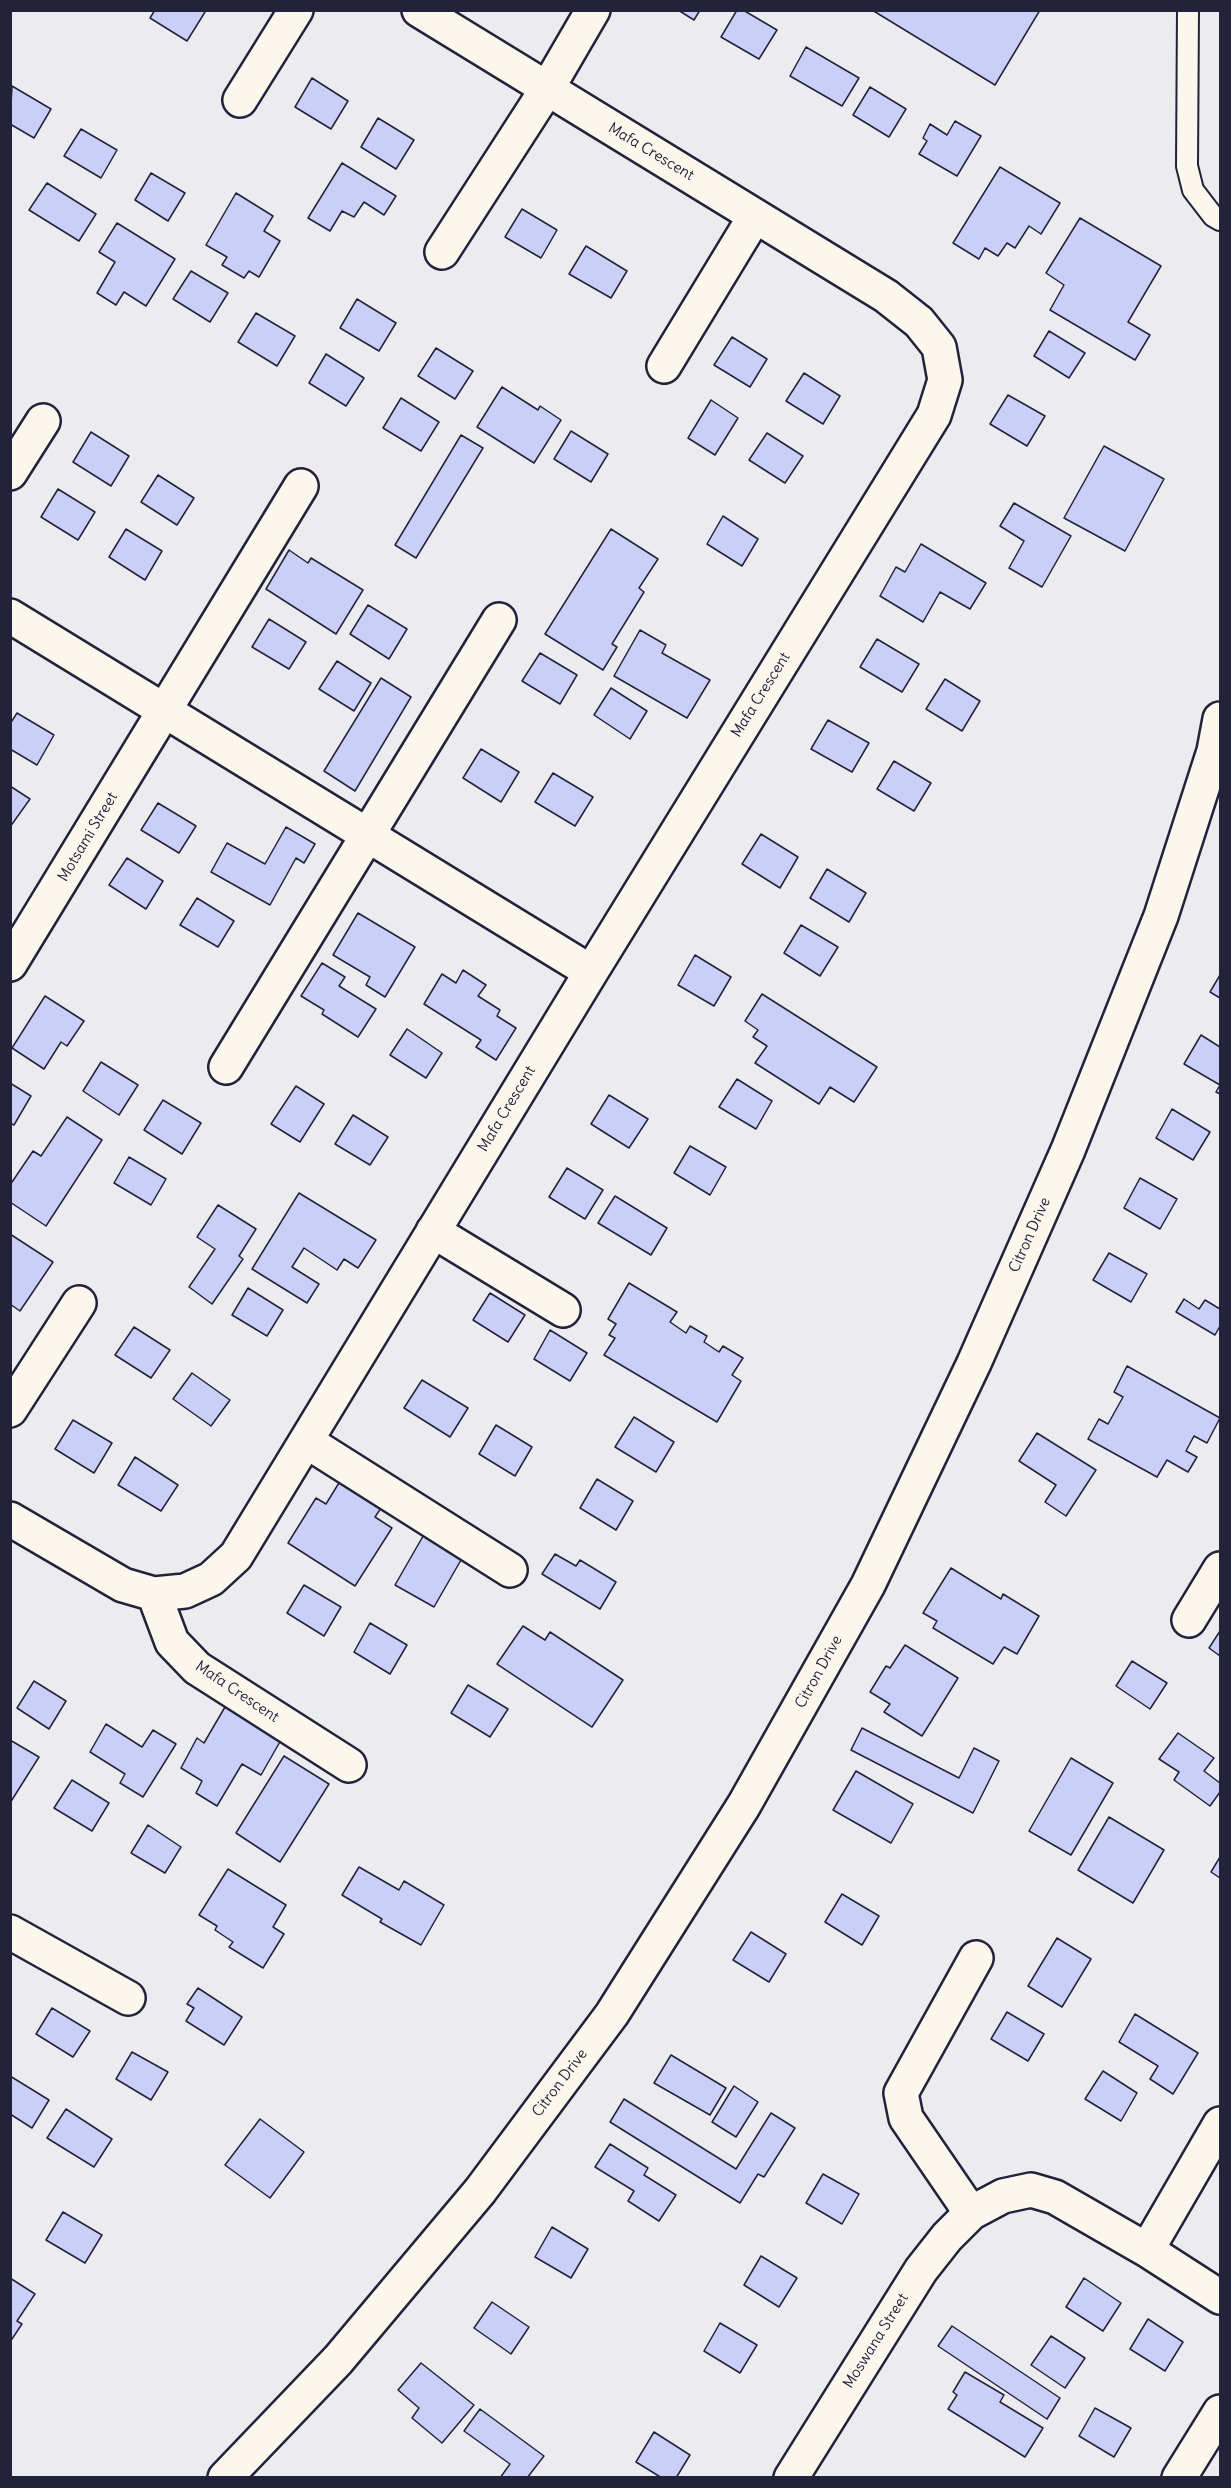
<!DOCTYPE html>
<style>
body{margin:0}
#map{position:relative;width:1231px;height:2488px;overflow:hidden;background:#ecebef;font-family:Delius,sans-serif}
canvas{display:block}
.frame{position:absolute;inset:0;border:12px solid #22223b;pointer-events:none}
</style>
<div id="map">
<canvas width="1231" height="2488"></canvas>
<div class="frame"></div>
</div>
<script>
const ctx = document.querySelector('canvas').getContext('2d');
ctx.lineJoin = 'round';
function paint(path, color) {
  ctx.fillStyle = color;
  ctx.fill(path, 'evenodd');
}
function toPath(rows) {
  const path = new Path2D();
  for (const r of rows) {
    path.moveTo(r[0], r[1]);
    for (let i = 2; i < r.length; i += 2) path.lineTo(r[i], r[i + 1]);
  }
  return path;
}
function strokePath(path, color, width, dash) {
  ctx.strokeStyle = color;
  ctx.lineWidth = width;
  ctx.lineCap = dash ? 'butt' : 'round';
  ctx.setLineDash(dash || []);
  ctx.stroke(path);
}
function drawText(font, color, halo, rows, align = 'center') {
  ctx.font = font + ' Delius,sans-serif';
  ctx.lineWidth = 4.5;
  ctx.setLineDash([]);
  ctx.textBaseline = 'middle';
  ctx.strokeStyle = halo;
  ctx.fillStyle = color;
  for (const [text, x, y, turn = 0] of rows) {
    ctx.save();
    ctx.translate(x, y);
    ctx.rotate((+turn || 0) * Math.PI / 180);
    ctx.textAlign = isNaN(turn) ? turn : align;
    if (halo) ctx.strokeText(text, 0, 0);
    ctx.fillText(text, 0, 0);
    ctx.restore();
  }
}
const building = toPath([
 [155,10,202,10,205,12,187,41,150,18,155,10],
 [678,10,700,10,694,20,678,10],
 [737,10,743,10,777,30,759,59,721,37,737,10],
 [872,10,1040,10,995,85,872,10],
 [806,47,859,78,842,106,790,76,806,47],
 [312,78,348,101,331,129,295,107,312,78],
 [12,86,51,109,34,138,10,124,12,86],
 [870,87,906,109,889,137,853,115,870,87],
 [378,118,414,140,396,169,361,147,378,118],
 [955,121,981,136,957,176,919,154,927,141,923,138,930,124,947,135,955,121],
 [81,129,117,150,101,178,64,156,81,129],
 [342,163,396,196,384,215,364,202,354,217,342,211,330,231,308,218,342,163],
 [1000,167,1060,203,1041,234,1029,226,1015,248,1007,243,998,256,985,248,979,259,953,243,1000,167],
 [151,173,185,193,168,221,135,200,151,173],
 [47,183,96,214,79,241,29,210,47,183],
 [236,193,273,216,264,231,280,241,259,277,249,271,244,278,222,265,227,257,206,245,236,193],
 [522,209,557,230,541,258,505,237,522,209],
 [1080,218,1161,266,1128,322,1150,335,1135,360,1050,310,1064,285,1046,273,1080,218],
 [117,223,175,259,146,306,124,292,116,305,97,293,115,262,99,252,117,223],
 [586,246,627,271,611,298,569,274,586,246],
 [191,271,228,293,210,322,173,299,191,271],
 [357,299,396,323,379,351,340,328,357,299],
 [256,313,295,336,277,366,238,342,256,313],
 [1049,331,1085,353,1069,378,1034,356,1049,331],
 [732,337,767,359,750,387,714,365,732,337],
 [436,348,473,371,455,399,418,376,436,348],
 [326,354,364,378,346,406,309,383,326,354],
 [804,373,840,396,823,424,786,401,804,373],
 [502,387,538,410,540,406,561,420,534,463,477,427,502,387],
 [1008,395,1045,416,1027,446,990,424,1008,395],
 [401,398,439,422,421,451,383,428,401,398],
 [711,400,738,418,715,455,688,438,711,400],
 [571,431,608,454,591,482,554,459,571,431],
 [91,432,129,456,111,486,73,462,91,432],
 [767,433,803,456,785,483,749,460,767,433],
 [461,435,483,448,416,558,395,545,461,435],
 [1104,446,1164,479,1125,551,1064,518,1104,446],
 [158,475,194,498,177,525,141,502,158,475],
 [58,489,95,512,78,540,41,517,58,489],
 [1014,503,1071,536,1042,587,1009,568,1024,541,1000,526,1014,503],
 [723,516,758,539,742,566,707,544,723,516],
 [126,529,162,551,145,580,109,557,126,529],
 [611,529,658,559,639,588,644,592,612,644,617,647,603,670,545,634,611,529],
 [921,544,986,583,970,609,940,592,923,622,880,596,896,567,905,572,921,544],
 [289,550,308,563,311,558,363,590,336,634,266,589,289,550],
 [368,605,407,629,389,659,350,634,368,605],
 [269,619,306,642,289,669,252,647,269,619],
 [640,630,666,645,662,653,710,680,687,718,614,676,640,630],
 [877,639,919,664,902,692,860,667,877,639],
 [540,653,577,675,560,704,522,681,540,653],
 [337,661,371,683,354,711,319,689,337,661],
 [381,678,411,697,355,791,324,771,381,678],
 [945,679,980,701,962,731,926,709,945,679],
 [611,688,647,711,630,739,594,715,611,688],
 [17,713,54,735,37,765,10,749,10,724,17,713],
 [828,720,869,743,852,772,811,749,828,720],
 [481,749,519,772,501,802,463,778,481,749],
 [894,761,931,783,914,811,877,789,894,761],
 [553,773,593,797,575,826,535,802,553,773],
 [10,786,30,799,10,827,10,786],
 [158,803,196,826,179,853,141,830,158,803],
 [286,827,315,844,304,863,296,858,270,905,211,872,227,843,265,864,286,827],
 [761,834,798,857,780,888,742,864,761,834],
 [127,858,163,881,146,909,109,885,127,858],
 [827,869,866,893,849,922,810,898,827,869],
 [197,898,234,921,218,947,180,925,197,898],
 [358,913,415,947,385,997,366,985,370,977,333,955,358,913],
 [801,925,838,947,820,976,784,953,801,925],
 [695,955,731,977,714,1006,678,985,695,955],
 [322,963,345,977,339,986,376,1009,358,1037,322,1014,324,1010,301,996,322,963],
 [463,970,486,985,478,996,500,1010,497,1016,516,1028,496,1060,476,1047,481,1040,424,1004,442,974,456,983,463,970],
 [1220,975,1220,998,1210,992,1220,975],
 [762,994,877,1067,854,1102,830,1087,819,1104,755,1063,767,1046,753,1037,758,1030,745,1021,762,994],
 [45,996,84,1021,67,1046,61,1042,44,1069,12,1048,45,996],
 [407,1029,442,1053,426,1078,390,1055,407,1029],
 [1201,1035,1220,1047,1220,1094,1216,1092,1220,1085,1184,1064,1201,1035],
 [101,1062,138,1085,119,1115,83,1091,101,1062],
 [737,1079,772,1101,756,1129,719,1107,737,1079],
 [10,1083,31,1096,14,1125,10,1123,10,1083],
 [296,1086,324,1104,300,1142,271,1124,296,1086],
 [609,1095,648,1119,629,1148,591,1124,609,1095],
 [163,1100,201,1123,182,1154,144,1130,163,1100],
 [1172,1109,1210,1132,1193,1160,1156,1138,1172,1109],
 [353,1115,388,1137,370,1165,335,1144,353,1115],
 [67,1117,102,1140,46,1226,10,1202,10,1185,33,1151,41,1156,67,1117],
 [690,1146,726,1167,710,1195,674,1173,690,1146],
 [129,1157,166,1179,151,1205,114,1183,129,1157],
 [567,1168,603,1190,585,1219,549,1197,567,1168],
 [1140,1178,1177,1199,1160,1229,1124,1208,1140,1178],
 [299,1193,376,1240,358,1268,344,1259,337,1270,304,1248,292,1267,319,1284,307,1303,252,1269,299,1193],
 [615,1196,667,1228,651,1255,598,1223,615,1196],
 [218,1205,256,1229,239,1256,243,1259,212,1304,189,1287,215,1249,197,1237,218,1205],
 [10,1234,53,1262,20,1311,10,1304,10,1234],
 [1109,1253,1147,1274,1131,1302,1093,1280,1109,1253],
 [629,1283,677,1312,670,1322,686,1333,690,1326,707,1336,704,1342,719,1352,723,1346,743,1358,732,1375,741,1381,717,1422,604,1355,615,1338,609,1335,616,1324,608,1319,629,1283],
 [248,1288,283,1310,267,1336,232,1315,248,1288],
 [490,1293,525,1315,508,1342,473,1320,490,1293],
 [1184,1299,1199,1309,1205,1300,1220,1309,1220,1326,1215,1335,1176,1312,1184,1299],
 [134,1327,170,1350,151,1378,115,1355,134,1327],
 [550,1330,587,1353,570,1381,534,1359,550,1330],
 [1127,1366,1220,1418,1207,1443,1194,1436,1186,1451,1197,1457,1188,1472,1167,1460,1157,1477,1088,1439,1099,1419,1108,1424,1123,1397,1114,1392,1127,1366],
 [192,1373,230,1400,211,1426,173,1399,192,1373],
 [422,1380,468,1408,450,1437,404,1408,422,1380],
 [634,1417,674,1442,656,1472,615,1447,634,1417],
 [73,1420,112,1443,94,1473,55,1449,73,1420],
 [496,1425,532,1447,515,1476,479,1454,496,1425],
 [1037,1433,1096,1470,1066,1516,1045,1502,1056,1485,1019,1461,1037,1433],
 [135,1457,178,1485,161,1511,118,1485,135,1457],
 [342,1478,383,1505,375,1517,392,1528,355,1586,288,1543,316,1498,326,1504,342,1478],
 [597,1479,633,1501,616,1530,580,1508,597,1479],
 [426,1531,465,1553,434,1607,395,1585,426,1531],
 [555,1554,576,1566,580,1560,616,1582,600,1609,542,1574,555,1554],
 [951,1568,1001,1599,1003,1594,1039,1616,1017,1654,1004,1647,993,1664,933,1628,937,1621,923,1613,951,1568],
 [304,1585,341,1607,324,1636,287,1613,304,1585],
 [370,1623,407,1645,390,1674,354,1652,370,1623],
 [523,1626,545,1640,550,1632,623,1680,592,1727,497,1664,523,1626],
 [1220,1631,1220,1656,1209,1648,1220,1631],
 [905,1645,958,1678,922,1736,884,1712,890,1704,870,1692,886,1666,890,1668,905,1645],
 [1132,1661,1167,1683,1150,1709,1116,1686,1132,1661],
 [34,1681,66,1701,49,1729,17,1708,34,1681],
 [468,1685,508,1709,490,1737,451,1713,468,1685],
 [225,1707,281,1740,261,1775,242,1764,217,1806,196,1793,202,1781,181,1768,197,1738,204,1743,225,1707],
 [106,1724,142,1747,153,1730,176,1744,143,1797,120,1783,125,1774,90,1752,106,1724],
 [862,1728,959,1778,974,1748,999,1761,973,1813,851,1750,862,1728],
 [1178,1733,1214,1758,1204,1771,1220,1783,1220,1792,1210,1806,1174,1780,1179,1772,1159,1759,1178,1733],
 [10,1740,39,1757,10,1803,10,1740],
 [284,1756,329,1784,280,1862,236,1833,284,1756],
 [1071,1758,1113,1783,1071,1855,1029,1831,1071,1758],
 [856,1771,913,1804,891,1843,833,1810,856,1771],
 [72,1780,109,1803,92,1831,54,1808,72,1780],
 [1109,1817,1164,1850,1133,1903,1078,1870,1109,1817],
 [148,1825,181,1847,165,1873,131,1853,148,1825],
 [1220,1857,1220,1878,1211,1872,1220,1857],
 [359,1867,399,1890,404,1881,444,1905,421,1945,380,1922,382,1919,342,1895,359,1867],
 [228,1869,286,1905,273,1927,284,1934,263,1968,229,1947,233,1942,215,1930,217,1926,199,1915,228,1869],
 [842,1894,879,1916,862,1945,825,1922,842,1894],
 [751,1932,786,1954,769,1982,733,1960,751,1932],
 [1057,1938,1091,1959,1062,2007,1028,1986,1057,1938],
 [198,1988,242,2017,224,2045,186,2021,194,2008,187,2004,198,1988],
 [52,2008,90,2031,73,2057,36,2034,52,2008],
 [1007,2012,1044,2034,1028,2061,991,2039,1007,2012],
 [1135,2014,1198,2053,1173,2094,1150,2079,1158,2066,1119,2042,1135,2014],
 [132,2052,168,2072,151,2100,116,2079,132,2052],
 [671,2055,726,2088,710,2115,654,2083,671,2055],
 [1103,2071,1137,2093,1121,2121,1085,2099,1103,2071],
 [10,2076,49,2100,32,2128,10,2114,10,2076],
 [734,2086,758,2102,736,2137,712,2122,734,2086],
 [624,2099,736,2169,771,2113,795,2128,764,2177,758,2174,740,2203,610,2122,624,2099],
 [66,2109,112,2139,94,2167,47,2138,66,2109],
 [260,2119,304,2152,270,2198,225,2165,260,2119],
 [610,2144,648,2168,644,2175,676,2195,659,2221,628,2201,634,2191,595,2167,610,2144],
 [823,2174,859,2194,842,2224,806,2203,823,2174],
 [63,2212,102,2235,85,2263,46,2240,63,2212],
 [552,2227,588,2249,571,2278,535,2257,552,2227],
 [761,2256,797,2278,779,2307,744,2285,761,2256],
 [10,2278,35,2294,17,2321,22,2324,10,2342,10,2278],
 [1084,2278,1121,2303,1103,2331,1066,2307,1084,2278],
 [492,2302,529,2327,511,2354,474,2328,492,2302],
 [1148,2319,1183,2342,1165,2371,1130,2349,1148,2319],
 [720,2323,757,2345,740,2373,704,2351,720,2323],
 [952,2326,1060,2398,1047,2419,938,2346,952,2326],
 [1051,2336,1085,2358,1065,2388,1031,2365,1051,2336],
 [421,2363,474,2405,442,2443,412,2418,419,2408,398,2390,421,2363],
 [965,2372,1004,2395,1000,2402,1043,2428,1025,2457,948,2409,957,2395,953,2392,965,2372],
 [1095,2408,1131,2428,1114,2457,1079,2436,1095,2408],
 [480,2409,544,2456,527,2478,500,2478,510,2464,464,2431,480,2409],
 [654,2432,690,2455,676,2478,662,2478,636,2462,654,2432]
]);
const lane = toPath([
 [1188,10,1187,166,1193,190,1213,216,1220,220]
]);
const street = toPath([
 [240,100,296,10],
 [442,252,547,89,593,10],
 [664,366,755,216],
 [10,473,43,421],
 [10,616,591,972],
 [10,964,301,486],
 [226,1067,499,620],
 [433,1231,563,1310],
 [10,1410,79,1303],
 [306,1441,510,1570],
 [10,1519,123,1585,154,1594,185,1591,211,1579,236,1556,591,972,934,415,945,380,939,347,919,322,886,296,419,10],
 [154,1594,172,1642,197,1668,349,1765],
 [1189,1620,1220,1569],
 [10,1932,128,1998],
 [971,2213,906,2118,901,2093,976,1958],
 [1147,2250,1220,2124],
 [791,2478,921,2270,947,2237,971,2213,1003,2196,1031,2190,1055,2197,1147,2250,1220,2297],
 [1179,2478,1220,2412]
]);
const secondary = toPath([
 [225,2478,338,2360,480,2191,612,2014,744,1805,868,1585,974,1363,1068,1150,1161,916,1214,751,1220,719]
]);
const streetNames = [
 ["Mafa Crescent",651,152,31],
 ["Mafa Crescent",761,695,-58],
 ["Motsami Street",88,837,-59],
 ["Mafa Crescent",507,1109,-59],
 ["Citron Drive",1030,1235,-66],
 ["Citron Drive",819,1672,-61],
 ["Mafa Crescent",237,1692,34],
 ["Citron Drive",560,2083,-53],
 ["Moswana Street",876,2341,-58]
];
paint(building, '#c9cff7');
strokePath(building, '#22223b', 1.5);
strokePath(lane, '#22223b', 24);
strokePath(street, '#22223b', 38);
strokePath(secondary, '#22223b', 38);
strokePath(lane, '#fbf7ec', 20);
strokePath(street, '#fbf7ec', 33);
strokePath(secondary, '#fbf7ec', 33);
drawText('15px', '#22223b', '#fbf7ec', streetNames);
</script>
